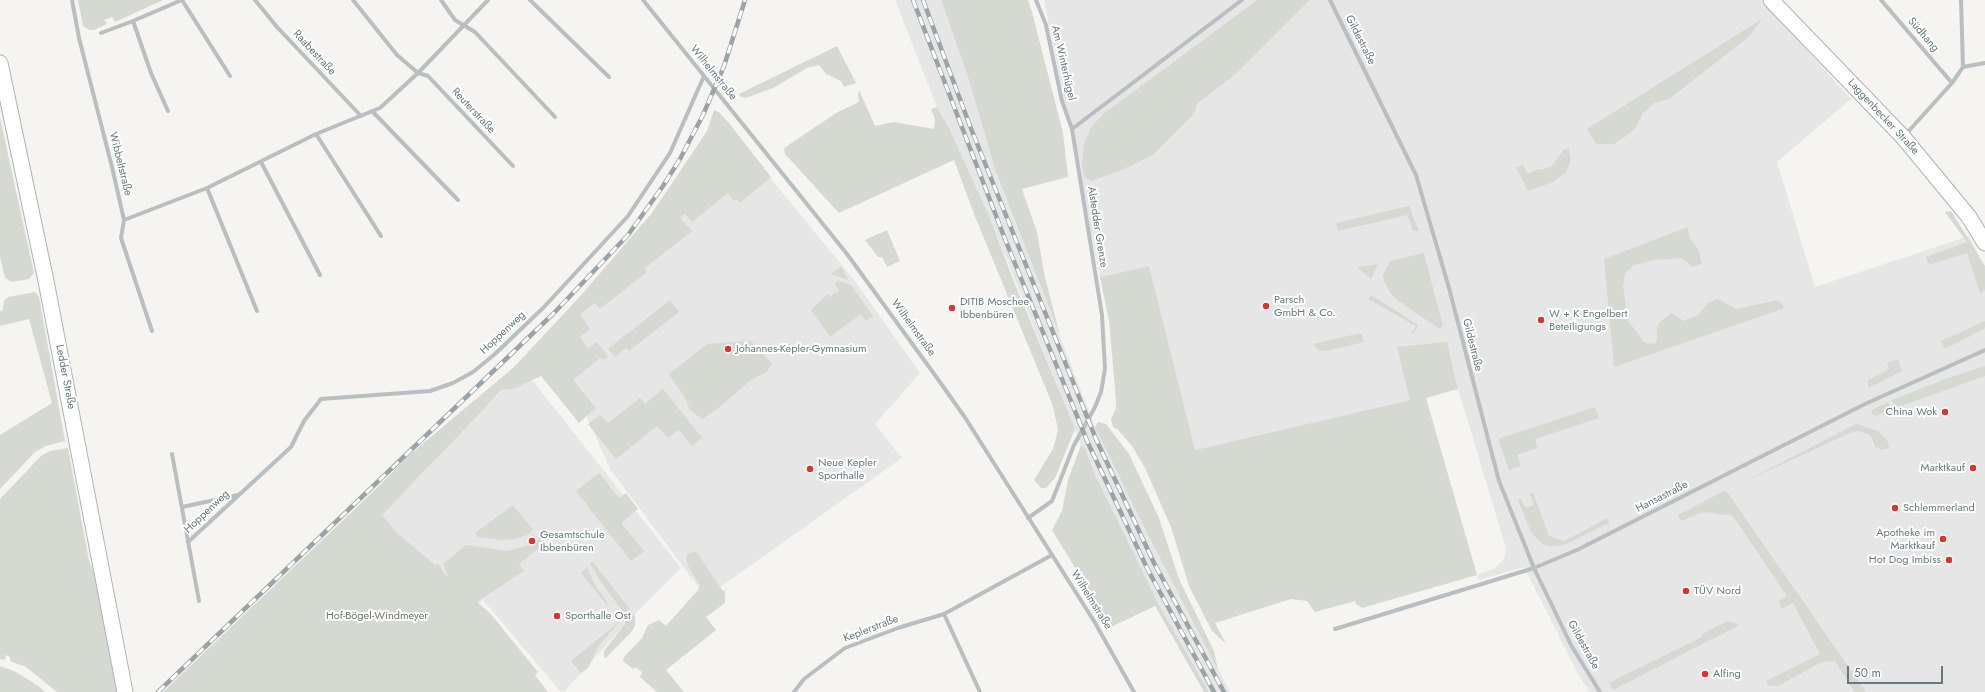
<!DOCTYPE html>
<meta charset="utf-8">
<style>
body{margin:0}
#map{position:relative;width:1985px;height:692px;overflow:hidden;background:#f5f4f1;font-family:Jost,sans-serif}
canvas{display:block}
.scale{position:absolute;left:1847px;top:666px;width:96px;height:18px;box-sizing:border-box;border:2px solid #667a80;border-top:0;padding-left:5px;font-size:12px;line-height:14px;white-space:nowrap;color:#667a80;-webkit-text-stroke:3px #fff;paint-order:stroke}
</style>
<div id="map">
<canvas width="1985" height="692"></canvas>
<div class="scale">50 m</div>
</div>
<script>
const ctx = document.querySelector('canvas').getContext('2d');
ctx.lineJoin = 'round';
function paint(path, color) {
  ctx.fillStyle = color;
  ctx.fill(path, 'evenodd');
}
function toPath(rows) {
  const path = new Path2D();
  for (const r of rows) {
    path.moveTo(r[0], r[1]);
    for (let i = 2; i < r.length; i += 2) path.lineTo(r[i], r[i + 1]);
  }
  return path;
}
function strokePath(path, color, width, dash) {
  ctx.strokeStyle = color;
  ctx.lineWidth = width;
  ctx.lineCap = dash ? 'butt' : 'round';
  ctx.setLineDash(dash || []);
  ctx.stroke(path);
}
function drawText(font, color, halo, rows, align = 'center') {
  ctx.font = font + ' Jost,sans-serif';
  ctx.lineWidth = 4;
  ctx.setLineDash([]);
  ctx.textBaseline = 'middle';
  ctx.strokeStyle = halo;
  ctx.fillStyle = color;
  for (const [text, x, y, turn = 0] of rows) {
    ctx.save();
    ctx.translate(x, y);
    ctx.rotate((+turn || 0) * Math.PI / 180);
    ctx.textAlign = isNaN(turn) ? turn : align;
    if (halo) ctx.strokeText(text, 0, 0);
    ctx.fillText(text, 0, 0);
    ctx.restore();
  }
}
const built = toPath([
 [895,0,941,0,967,74,996,172,1095,427,1147,533,1230,692,1209,692,1159,605,1125,538,1096,477,1085,448,1081,445,990,218,950,130,937,107],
 [1044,0,1257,0,1103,114,1092,126,1082,165,1084,177,1092,181,1193,115,1198,103,1236,74,1310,0,1762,0,1851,99,1777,162,1815,287,1969,236,1985,268,1985,692,1590,692,1578,674,1524,567,1479,580,1477,575,1493,569,1501,563,1504,559,1506,548,1458,389,1447,342,1410,400,1195,450,1149,266,1100,277],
 [722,119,855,281,920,373,875,424,902,458,706,597,610,469,580,401,549,362,553,327,652,213],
 [520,365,681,568,628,621,564,692,561,692,483,600,478,604,448,575,440,582,381,515,435,436]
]);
const green = toPath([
 [78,0,163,0,115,22,112,17,104,20,107,23,105,25,94,30,89,30,83,26],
 [941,0,1028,0,1032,12,1063,133,1068,177,1022,189,1037,232,1044,273,1060,336,996,172,967,74],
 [1257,0,1310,0,1236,74,1198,103,1193,115,1153,155,1124,169,1092,181,1084,177,1082,165,1084,144,1092,126,1103,114],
 [1762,19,1751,35,1669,99,1654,103,1643,113,1634,130,1614,144,1596,144,1587,129],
 [837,46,856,83,844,87,841,81,826,74,819,65,807,68,773,88,746,98,741,97,739,94],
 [859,90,875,126,894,122,934,129,935,120,931,109,937,107,950,130,990,218,1012,277,1075,429,1055,478,1046,488,1041,488,1034,480,1053,449,1058,430,1053,406,974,214,954,160,839,213,785,154,784,148,836,113,859,102,858,95],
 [714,110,719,112,729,123,771,177,740,203,737,199,734,201,728,193,692,222,685,214,680,218,692,231,645,268,647,272,600,309,595,303,580,314,590,329,580,337,588,348,597,342,608,357,604,360,600,358,573,380,596,408,579,423,541,376,513,389,500,390,483,410,382,515,397,533,435,565,439,564,443,572,448,577,443,564,466,545,507,551,527,546,539,539,544,544,519,564,524,571,477,602,490,613,538,672,535,675,548,692,163,692,382,483,408,456,513,368,587,289,652,213,707,131],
 [0,118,34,273,29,279,12,282,5,278,0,257],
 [1564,149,1569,149,1571,160,1566,172,1553,182,1528,191,1516,167,1523,165,1527,173,1531,173,1536,170,1544,169,1552,166],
 [1409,206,1419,231,1413,231,1407,215,1338,231,1336,223],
 [1951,211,1985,266,1985,290,1980,293,1967,253,1929,265,1926,257,1967,242,1945,212],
 [1688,227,1689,236,1698,249,1702,263,1693,267,1682,258,1654,260,1634,265,1625,273,1623,286,1628,321,1645,343,1655,344,1657,340,1657,329,1659,323,1671,313,1684,321,1698,315,1708,303,1718,299,1736,309,1778,300,1785,308,1614,367,1604,259],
 [887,230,900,261,887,267,882,257,878,257,865,240],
 [1424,253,1443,327,1438,328,1396,299,1391,294,1384,281,1383,275,1390,261],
 [1378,264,1371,279,1357,267],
 [1149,266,1195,450,1410,400,1397,347,1447,342,1458,389,1426,398,1477,575,1362,608,1356,604,1355,601,1315,612,1307,601,1291,599,1215,623,1226,644,1212,631,1189,586,1171,527,1145,468,1132,446,1117,429,1113,427,1111,419,1116,408,1116,400,1109,321,1100,277],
 [840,267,842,267,848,280,831,274],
 [838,281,851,285,873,316,866,321,861,314,830,337,811,310,828,294,830,297,839,290,835,284],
 [35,292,39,297,65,441,46,446,35,452,0,489,0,435,52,403,29,319,0,326,0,311,3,310,4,300,8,297],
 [1371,295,1418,325,1414,333,1412,333,1416,326,1368,299],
 [670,300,679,312,629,351,626,348,615,357,608,349],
 [1985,321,1985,328,1945,349,1941,341],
 [1361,333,1364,342,1331,350,1319,351,1313,344],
 [751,341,772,364,766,372,751,380,717,409,702,419,690,410,684,396,669,374,707,344],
 [1898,359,1902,371,1869,388,1867,381,1889,369,1887,363],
 [1985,366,1985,376,1895,408,1892,400,1948,378],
 [663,389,702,438,692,446,679,430,668,438,657,426,616,459,588,424,600,415,608,423,640,398,645,404],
 [1888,402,1891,409,1877,416,1872,414,1872,410],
 [1595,407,1599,418,1535,439,1538,448,1517,455,1521,466,1509,470,1498,439],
 [1098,422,1106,424,1129,454,1159,518,1179,579,1214,651,1218,670,1147,533,1095,427],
 [1856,424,1878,431,1887,440,1889,448,1880,450,1879,447,1876,448,1872,438,1868,434,1858,431,1852,432,1746,481],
 [1081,445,1085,448,1096,477,1159,605,1209,692,1204,692,1155,606,1111,627,1052,530,1062,511,1068,480],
 [68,448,89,561,98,584,119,692,57,692,26,667,10,661,10,657,6,655,5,660,0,659,0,499,41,456,50,451],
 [599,473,619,498,626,493,638,509,621,523,644,551,631,561,576,491],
 [1724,491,1727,492,1866,692,1855,692,1835,661,1822,662,1778,686,1769,686,1766,681,1820,654,1793,603,1781,609,1779,601,1787,596,1733,516,1729,514,1721,515,1708,512,1700,513,1681,521,1678,515],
 [1533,493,1549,536,1564,541,1608,518,1609,523,1566,544,1560,546,1548,546,1541,543,1531,532,1518,500,1521,499,1525,508,1534,505,1530,494],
 [513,505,533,530,527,535,515,539,503,540,478,537,475,533],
 [696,551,722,590,725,591,725,603,706,617,716,630,666,670,684,692,657,692,640,677,642,672,635,667,633,669,623,661,624,657,642,638,648,625,659,620,666,626,698,590,700,585,689,568,686,558,689,553],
 [593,562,635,616,635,626,632,631,606,658,604,657,604,651,625,624,627,617,599,579,590,564],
 [587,568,595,585,607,602,608,606,581,573],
 [620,621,598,647,588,668,581,673,571,661],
 [1728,621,1740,625,1613,690,1609,683,1702,637,1702,634],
 [0,666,14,671,37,685,45,692,0,692]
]);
const street = toPath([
 [72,0,79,38,112,167,124,220,121,238,152,331],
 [182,0,230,76],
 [255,0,277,27,361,116],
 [353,0,397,55,418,73,428,76,513,166],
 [441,0,455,20,475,32,555,117],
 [530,0,609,77],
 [643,0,847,254,932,371,964,416,1094,621,1134,692],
 [1036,0,1046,25,1062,101,1072,129],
 [1330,0,1416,175,1449,288,1499,481,1534,568,1571,645,1600,692],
 [1881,0,1952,83],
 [133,21,182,0],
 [101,33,133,21,151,73,168,111],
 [1963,67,1985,63],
 [372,111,458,200],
 [316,134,381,236],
 [1906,134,1952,83,1963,67,1961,0],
 [261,162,320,275],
 [207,188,257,311],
 [124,220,207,188,316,134,380,108,418,73,488,0],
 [172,454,199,601],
 [182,507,238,495],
 [1028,518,1052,501,1074,445,1095,407,1101,392,1105,369,1102,315,1072,129,1242,0],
 [188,542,291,447,304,421,321,399,430,391,453,383,473,372,495,354,544,307,628,216,670,153,704,76],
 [944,614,980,692],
 [1335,629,1534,568,1577,550,1865,404,1985,350],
 [794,692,804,679,845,648,898,628,944,614,1052,555]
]);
const secondary = toPath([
 [1771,0,1903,137,1969,217,1985,243],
 [0,63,46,281,125,692]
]);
const rail = toPath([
 [913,0,1005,239,1088,443,1147,568,1214,692],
 [923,0,970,126,1096,439,1154,563,1224,692],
 [158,692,553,314,628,235,663,186,680,159,703,115,724,66,745,0]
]);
const markers = [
 [1266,306,4,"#d53631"],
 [952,308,4,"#d53631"],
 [1541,320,4,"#d53631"],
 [728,349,4,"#d53631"],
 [1945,412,4,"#d53631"],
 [1973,468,4,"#d53631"],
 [810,469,4,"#d53631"],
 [1895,508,4,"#d53631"],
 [1943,539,4,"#d53631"],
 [532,541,4,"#d53631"],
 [1949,560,4,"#d53631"],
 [1686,591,4,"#d53631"],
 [557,616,4,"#d53631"],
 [1705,674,4,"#d53631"]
];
const streetNames = [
 ["Südhang",1923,35,49],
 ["Gildestraße",1360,40,63],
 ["Raabestraße",314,53,47],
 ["Am Winterhügel",1063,63,77],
 ["Wilhelmstraße",713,73,51],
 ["Reuterstraße",473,111,47],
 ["Laggenbecker Straße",1883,117,47],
 ["Wibbeltstraße",120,164,76],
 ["Alstedder Grenze",1097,227,81],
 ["Wilhelmstraße",913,328,54],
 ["Hoppenweg",503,333,-43],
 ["Gildestraße",1472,345,76],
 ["Ledder Straße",65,377,79],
 ["Hansastraße",1662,497,-27],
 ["Hoppenweg",207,512,-43],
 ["Wilhelmstraße",1091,600,58],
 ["Keplerstraße",871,629,-21],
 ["Gildestraße",1583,645,61]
];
const poiNames = [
 ["Parsch",1274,300],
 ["GmbH & Co.",1274,313],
 ["DITIB Moschee",960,302],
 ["Ibbenbüren",960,315],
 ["W + K Engelbert",1549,314],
 ["Beteiligungs",1549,327],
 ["Johannes-Kepler-Gymnasium",736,349],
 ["China Wok",1937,412,"right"],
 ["Neue Kepler",818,463],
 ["Sporthalle",818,476],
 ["Marktkauf",1965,468,"right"],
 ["Schlemmerland",1903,508],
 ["Apotheke im",1935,533,"right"],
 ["Marktkauf",1935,546,"right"],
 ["Gesamtschule",540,535],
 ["Ibbenbüren",540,548],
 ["Hot Dog Imbiss",1941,560,"right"],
 ["TÜV Nord",1694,591],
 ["Sporthalle Ost",565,616],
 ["Alfing",1713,674]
];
const parkNames = [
 ["Hof-Bögel-Windmeyer",377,616]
];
paint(built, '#e5e6e5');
paint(green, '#d5d9d1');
strokePath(secondary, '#acb4b6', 17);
strokePath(street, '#b9bfc1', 4);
strokePath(secondary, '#fff', 15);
strokePath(rail, '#9aa3a6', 4.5);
strokePath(rail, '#fff', 3, [9]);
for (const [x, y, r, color] of markers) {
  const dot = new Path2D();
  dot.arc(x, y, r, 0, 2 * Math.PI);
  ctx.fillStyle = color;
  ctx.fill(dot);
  strokePath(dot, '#fff', 1.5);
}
drawText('11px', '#667a80', '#fff', streetNames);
drawText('11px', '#667a80', '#fff', poiNames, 'left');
drawText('11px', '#6c7864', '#fff', parkNames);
</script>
